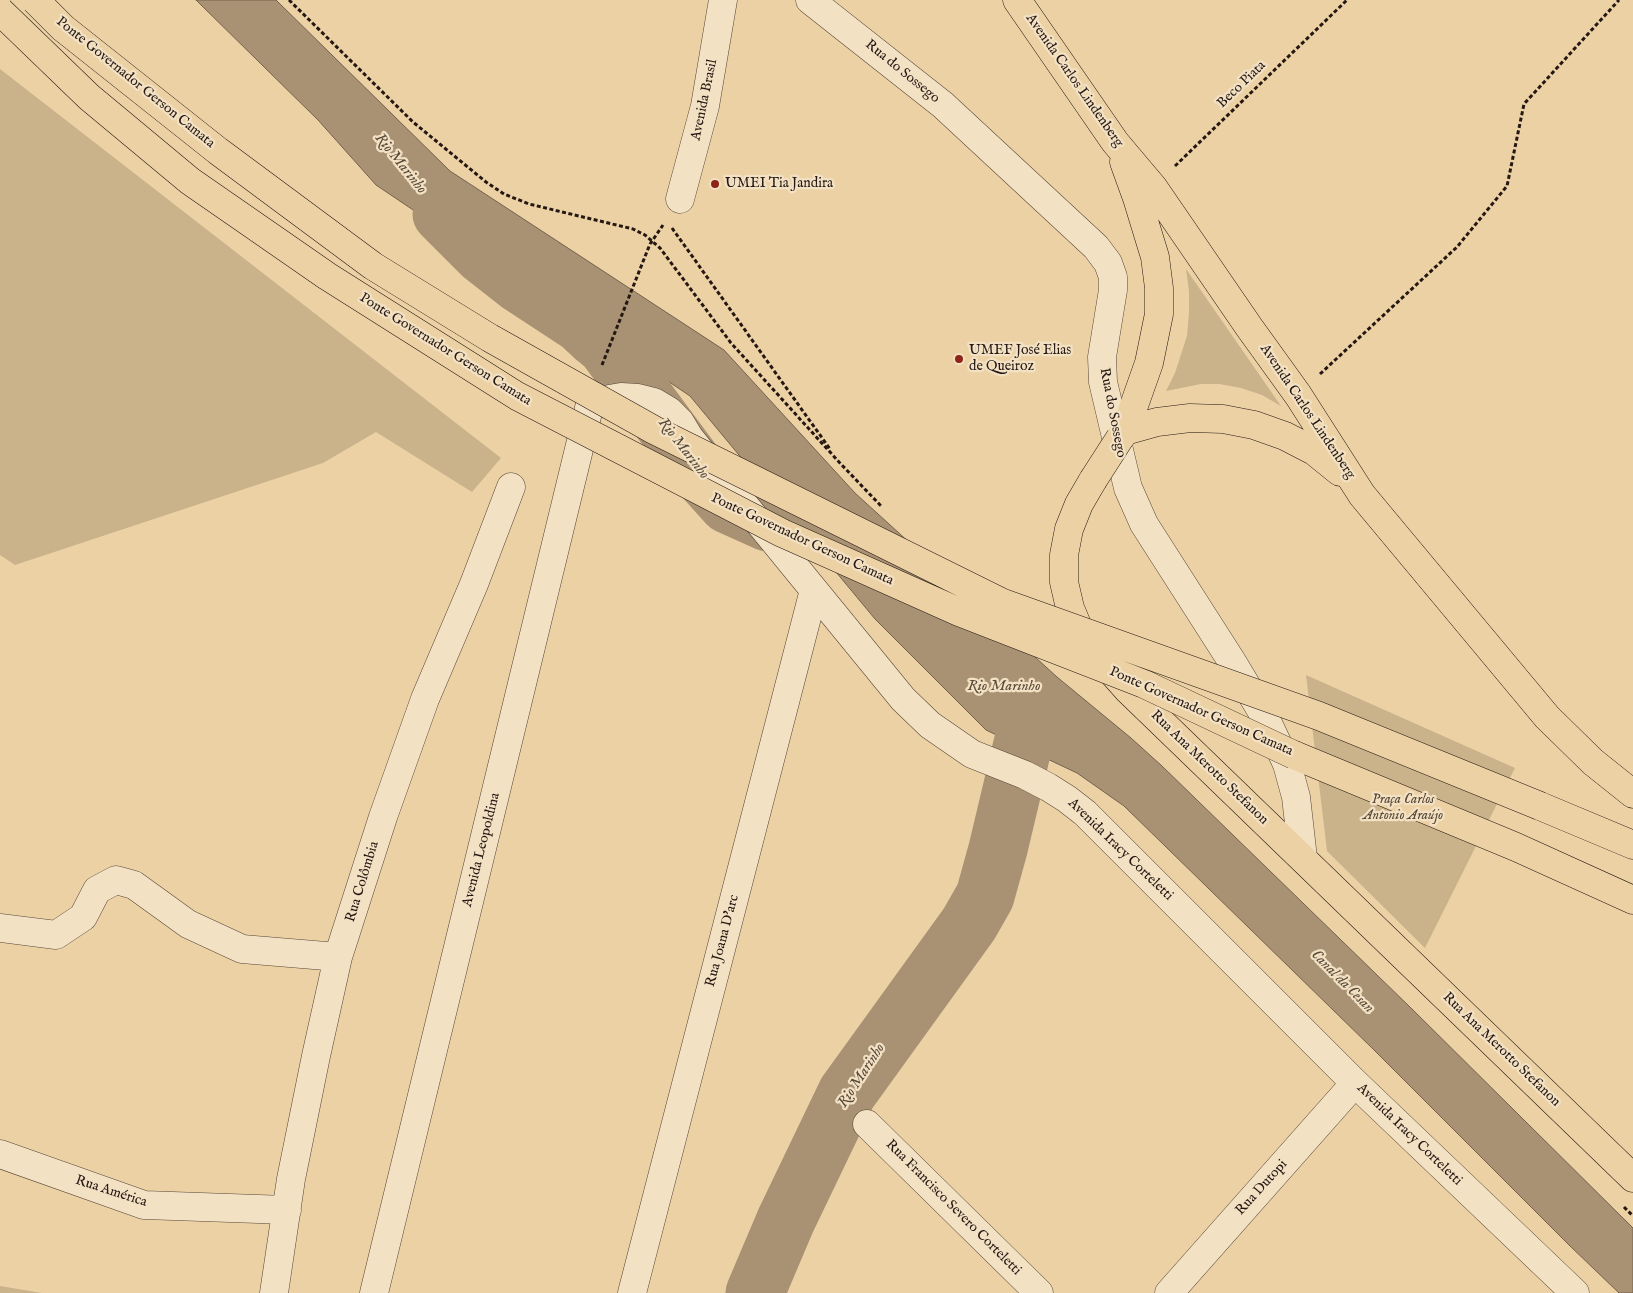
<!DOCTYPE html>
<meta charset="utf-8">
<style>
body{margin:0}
canvas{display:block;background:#ecd1a4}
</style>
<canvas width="1633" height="1293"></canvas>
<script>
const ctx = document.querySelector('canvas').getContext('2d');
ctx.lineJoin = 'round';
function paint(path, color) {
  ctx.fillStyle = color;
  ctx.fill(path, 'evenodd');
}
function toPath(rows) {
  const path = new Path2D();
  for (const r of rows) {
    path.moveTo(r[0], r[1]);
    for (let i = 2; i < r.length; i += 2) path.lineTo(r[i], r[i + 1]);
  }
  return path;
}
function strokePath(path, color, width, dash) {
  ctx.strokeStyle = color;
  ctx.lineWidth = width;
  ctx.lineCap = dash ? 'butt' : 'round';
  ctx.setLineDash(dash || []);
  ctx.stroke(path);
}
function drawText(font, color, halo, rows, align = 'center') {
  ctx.font = font + ' "IM FELL English",serif';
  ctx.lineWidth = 4.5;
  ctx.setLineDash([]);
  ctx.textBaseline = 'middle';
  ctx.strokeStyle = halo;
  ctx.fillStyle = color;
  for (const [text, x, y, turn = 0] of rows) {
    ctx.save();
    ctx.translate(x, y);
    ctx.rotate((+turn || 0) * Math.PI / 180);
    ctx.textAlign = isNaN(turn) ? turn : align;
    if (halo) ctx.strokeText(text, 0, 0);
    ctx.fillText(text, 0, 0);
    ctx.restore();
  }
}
const green = toPath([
 [0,69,501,458,472,492,376,432,323,463,15,565,0,555],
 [1186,269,1281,406,1262,395,1241,388,1219,384,1201,384,1166,391,1175,373,1187,336,1189,313,1189,291],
 [1306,675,1515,768,1425,948,1327,851],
 [0,1286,42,1293,0,1293]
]);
const water = toPath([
 [196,0,276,0,450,171,724,350,855,493,1057,677,1131,738,1162,766,1412,1009,1633,1228,1633,1293,1619,1293,1568,1244,1373,1049,1124,806,1077,773,986,730,875,619,690,396,376,185,318,120,196,0]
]);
const river = toPath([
 [442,214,482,254,519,283,580,323,595,337,606,346,701,474,728,504,768,522],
 [755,1293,786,1220,847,1093,969,924,985,896,998,849,1027,727]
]);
const path = toPath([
 [289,0,413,122,486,182,504,194,529,204,633,229,645,235,660,248,731,343,839,462,882,507],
 [1175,166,1347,0],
 [672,228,830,449],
 [602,365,650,244,663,225],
 [1320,374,1457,247,1507,186,1524,104,1619,0],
 [1624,1207,1633,1216]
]);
const minor = toPath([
 [810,0,943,105,1096,247,1108,263,1113,277,1113,290,1102,357,1103,382,1128,488,1144,524,1231,660,1264,715,1287,764,1296,797,1303,858],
 [680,199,705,106,723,0],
 [0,928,56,935,83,917,97,890,116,880,134,885,188,924,242,949,338,957],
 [867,1124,1039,1293],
 [0,1154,144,1205,287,1210],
 [274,1293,291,1179,316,1056,338,957,383,817,425,699,474,584,511,487],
 [374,1293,589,408,604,400,621,397,638,398,654,402,669,411,680,422,689,437,903,699,930,725,972,754,1025,775,1048,787,1067,799,1085,813,1355,1083,1575,1293],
 [632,1293,814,590],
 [1169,1293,1355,1083]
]);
const major = toPath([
 [1017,0,1115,142,1153,187,1249,327,1298,395,1362,495,1547,717,1593,762,1633,794],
 [1125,431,1157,422,1190,418,1223,419,1254,425,1285,436,1314,451,1340,472],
 [1120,438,1125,431,1149,363,1159,314,1159,288,1155,257,1137,198,1124,162],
 [1093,480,1079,504,1069,529,1064,555,1064,582,1070,608,1080,632,1096,654,1128,690,1633,1178],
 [1294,755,1516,847,1633,900],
 [1540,806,1633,845]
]);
const majorBridge = toPath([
 [35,0,63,28,218,151,373,266,490,338,654,430,1003,603,1319,716,1540,806],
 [0,11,89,97,190,181,327,276,517,396,782,533,959,612,1144,684,1294,755],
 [1093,480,1120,438]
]);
const markers = [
 [715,184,5,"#8f2418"],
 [959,359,5,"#8f2418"]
];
const streetNames = [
 ["Rua do Sossego",902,72,39],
 ["Avenida Carlos Lindenberg",1074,81,55],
 ["Ponte Governador Gerson Camata",135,83,39],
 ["Beco Piata",1242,85,-44],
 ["Avenida Brasil",705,100,-78],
 ["Ponte Governador Gerson Camata",445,350,32],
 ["Avenida Carlos Lindenberg",1307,412,56],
 ["Rua do Sossego",1112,413,79],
 ["Ponte Governador Gerson Camata",802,540,25],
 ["Ponte Governador Gerson Camata",1201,712,24],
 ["Rua Ana Merotto Stefanon",1209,768,44],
 ["Avenida Leopoldina",482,850,-76],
 ["Avenida Iracy Corteletti",1120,850,44],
 ["Rua Colômbia",363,882,-73],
 ["Rua Joana D'arc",723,941,-75],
 ["Rua Ana Merotto Stefanon",1501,1050,44],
 ["Avenida Iracy Corteletti",1409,1135,44],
 ["Rua Dutopi",1262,1188,-48],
 ["Rua América",111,1192,18],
 ["Rua Francisco Severo Corteletti",953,1208,45]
];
const poiNames = [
 ["UMEI Tia Jandira",725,184],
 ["UMEF José Elias",969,351],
 ["de Queiroz",969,367]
];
const parkNames = [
 ["Praça Carlos",1403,800],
 ["Antonio Araújo",1403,816]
];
const waterNames = [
 ["Rio Marinho",400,164,51],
 ["Rio Marinho",683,449,52],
 ["Rio Marinho",1004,687],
 ["Canal da Cesan",1342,982,45],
 ["Rio Marinho",862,1076,-57]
];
paint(green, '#cab28b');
paint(water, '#a89273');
strokePath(water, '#74614d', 1);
strokePath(river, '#a89273', 59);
strokePath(minor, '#574637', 29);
strokePath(major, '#251813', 29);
strokePath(path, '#251813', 3, [4, 2.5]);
strokePath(minor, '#f3e1c4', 28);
strokePath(major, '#ecd1a4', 28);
strokePath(majorBridge, '#251813', 29, []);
strokePath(majorBridge, '#ecd1a4', 28);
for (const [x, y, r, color] of markers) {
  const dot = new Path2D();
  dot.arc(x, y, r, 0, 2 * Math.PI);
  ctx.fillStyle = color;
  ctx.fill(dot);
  strokePath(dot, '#f3e1c4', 2);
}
drawText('14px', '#251813', '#f3e1c4', streetNames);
drawText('14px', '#251813', '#f3e1c4', poiNames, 'left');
drawText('italic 14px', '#574637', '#f3e1c4', parkNames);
drawText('italic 15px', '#594939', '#f3e1c4', waterNames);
</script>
